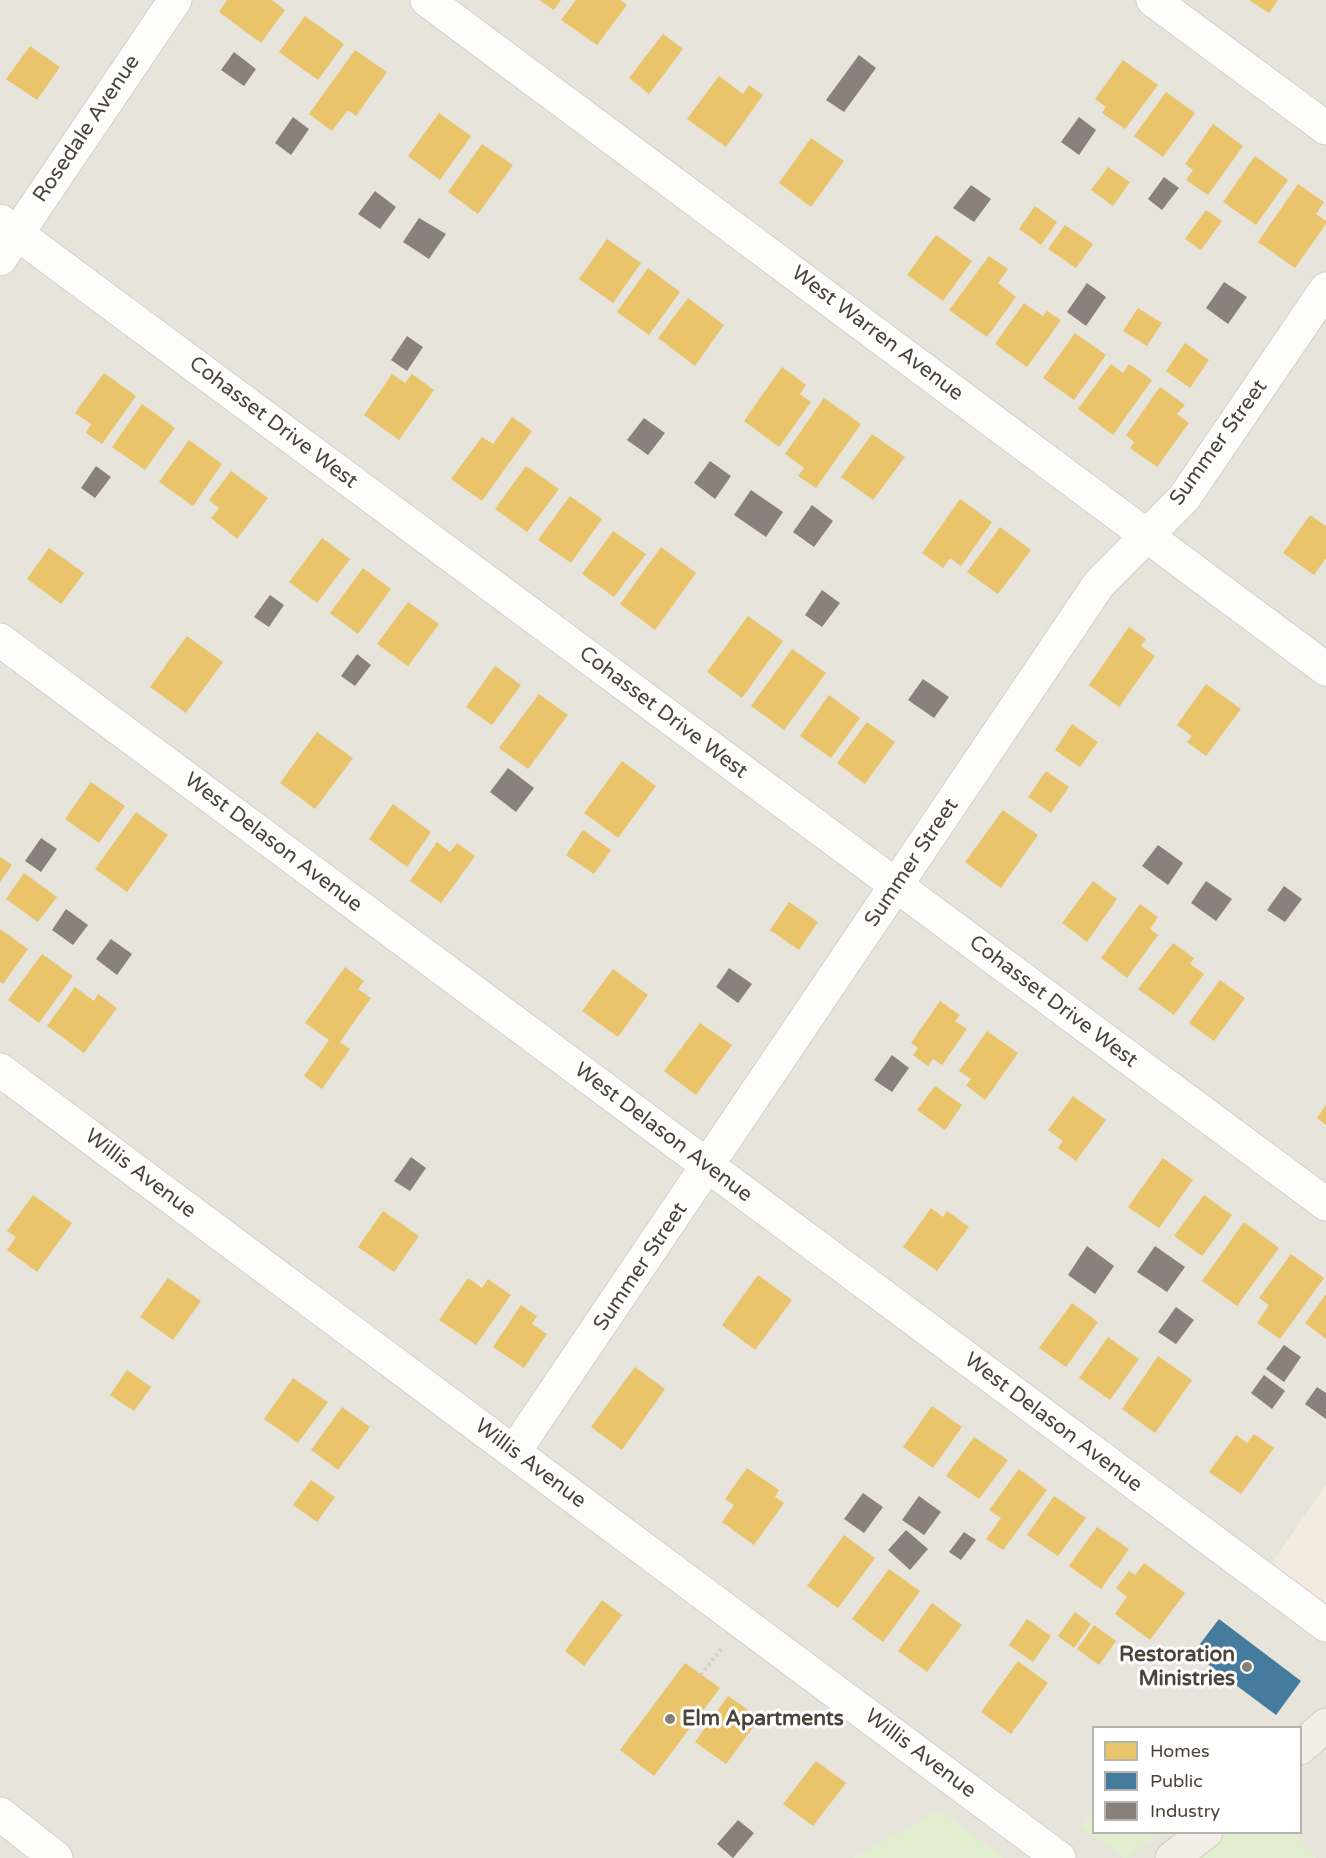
<!DOCTYPE html>
<style>
body{margin:0}
#map{position:relative;width:1326px;height:1858px;overflow:hidden;background:#f4f2ee;font-family:"Varela Round",sans-serif}
canvas{display:block}
.legend{position:absolute;left:1092px;top:1726px;width:210px;height:108px;box-sizing:border-box;background:#fff;border:2px solid #b7b4b0;margin:0;padding:8px 10px;list-style:none;font-size:18px;color:#4b4439}
.legend li{display:flex;align-items:center;gap:12px;height:30px}
.legend b{width:30px;border:2px solid #b7b4b0}
</style>
<div id="map">
<canvas width="1326" height="1858"></canvas>
<ul class="legend">
<li><b style="height:16px;background:#e9c46a"></b>Homes</li>
<li><b style="height:16px;background:#457b9d"></b>Public</li>
<li><b style="height:16px;background:#8a817c"></b>Industry</li>
</ul>
</div>
<script>
const ctx = document.querySelector('canvas').getContext('2d');
ctx.lineJoin = 'round';
function paint(path, color) {
  ctx.fillStyle = color;
  ctx.fill(path, 'evenodd');
}
function toPath(rows) {
  const path = new Path2D();
  for (const r of rows) {
    path.moveTo(r[0], r[1]);
    for (let i = 2; i < r.length; i += 2) path.lineTo(r[i], r[i + 1]);
  }
  return path;
}
function strokePath(path, color, width, dash) {
  ctx.strokeStyle = color;
  ctx.lineWidth = width;
  ctx.lineCap = dash ? 'butt' : 'round';
  ctx.setLineDash(dash || []);
  ctx.stroke(path);
}
function drawText(font, color, halo, rows, align = 'center') {
  ctx.font = font + ' "Varela Round",sans-serif';
  ctx.lineWidth = 6;
  ctx.setLineDash([]);
  ctx.textBaseline = 'middle';
  ctx.strokeStyle = halo;
  ctx.fillStyle = color;
  for (const [text, x, y, turn = 0] of rows) {
    ctx.save();
    ctx.translate(x, y);
    ctx.rotate((+turn || 0) * Math.PI / 180);
    ctx.textAlign = isNaN(turn) ? turn : align;
    if (halo) ctx.strokeText(text, 0, 0);
    ctx.fillText(text, 0, 0);
    ctx.restore();
  }
}
const residential = toPath([
 [0,0,1326,0,1326,1485,1262,1578,1326,1625,1326,1858,1316,1858,1293,1833,1300,1832,1300,1728,1094,1728,1094,1832,1206,1833,1172,1858,0,1858]
]);
const commercial = toPath([
 [1326,1485,1326,1625,1262,1578]
]);
const green = toPath([
 [1093,1809,1094,1832,1158,1833,1128,1858,1123,1858,1081,1827],
 [940,1810,1004,1858,852,1858],
 [1206,1832,1293,1833,1316,1858,1172,1858]
]);
const homes = toPath([
 [227,0,272,0,285,10,261,43,219,12],
 [539,0,561,0,554,10],
 [576,0,620,0,627,5,597,45,561,20],
 [1249,0,1278,0,1269,13],
 [305,16,344,44,318,80,279,52],
 [663,34,683,49,649,94,629,78],
 [30,46,60,67,37,100,6,79],
 [355,50,387,72,356,116,348,110,332,131,309,114],
 [1123,60,1158,85,1125,129,1102,113,1106,107,1095,99],
 [719,76,743,94,749,85,763,95,726,147,687,119],
 [1166,92,1195,113,1163,157,1134,136],
 [439,113,471,136,440,180,408,156],
 [1213,124,1243,146,1208,195,1186,180,1193,170,1185,164],
 [811,138,844,161,811,207,779,183],
 [482,144,513,165,478,214,448,192],
 [1255,156,1288,180,1256,225,1223,202],
 [1108,167,1130,182,1113,206,1091,190],
 [1298,184,1324,202,1316,214,1326,221,1326,224,1295,268,1258,242],
 [1035,206,1057,222,1041,245,1019,229],
 [1206,210,1222,221,1201,250,1185,239],
 [1065,225,1093,244,1076,268,1048,249],
 [936,235,972,261,943,301,907,275],
 [607,239,641,263,613,303,579,279],
 [989,256,1008,269,998,283,1016,297,987,337,949,310],
 [648,268,680,292,649,335,617,312],
 [688,298,724,325,695,366,658,338],
 [1024,303,1043,316,1047,311,1061,320,1027,367,995,344],
 [1138,308,1162,323,1147,346,1123,331],
 [1075,333,1106,355,1074,400,1043,378],
 [1185,343,1209,360,1190,388,1166,371],
 [1111,364,1123,373,1129,364,1152,380,1113,435,1078,409],
 [782,367,806,385,800,394,811,402,779,447,744,421],
 [104,373,136,396,102,444,86,433,91,424,75,413],
 [392,374,405,383,412,374,434,390,399,440,364,415],
 [1160,387,1185,405,1177,414,1189,423,1157,467,1130,448,1134,442,1126,435],
 [824,398,861,424,816,488,798,476,804,468,785,454],
 [142,404,175,428,145,470,112,447],
 [512,417,532,431,482,501,451,479,482,437,493,444],
 [872,434,905,457,873,500,841,477],
 [189,440,222,464,193,506,159,482],
 [526,466,559,489,527,532,495,509],
 [231,471,268,498,237,539,211,518,219,508,209,500],
 [570,496,602,519,571,563,538,540],
 [960,499,992,522,961,566,950,558,943,568,922,553],
 [1310,515,1326,526,1326,558,1314,575,1283,553],
 [1000,527,1031,550,998,594,967,572],
 [613,531,646,554,614,597,582,574],
 [322,538,350,559,317,603,289,582],
 [661,547,696,573,655,630,620,604],
 [49,548,84,573,61,604,27,579],
 [363,568,391,589,358,634,330,613],
 [408,602,439,624,408,666,377,644],
 [748,616,783,641,742,698,707,672],
 [1129,627,1146,639,1141,646,1155,656,1119,707,1089,685],
 [187,636,223,662,186,713,150,687],
 [792,649,826,673,784,730,751,706],
 [495,666,521,685,492,725,466,707],
 [1206,684,1241,709,1206,756,1187,742,1192,736,1177,725],
 [539,694,568,715,528,769,499,748],
 [829,695,860,718,831,758,800,736],
 [867,722,895,742,865,784,837,763],
 [1072,724,1098,742,1080,767,1055,750],
 [317,732,353,758,315,809,280,783],
 [622,761,656,786,618,838,584,813],
 [1046,771,1069,787,1051,813,1028,797],
 [91,782,125,806,99,843,65,819],
 [393,804,431,832,407,867,369,839],
 [1003,810,1038,835,1001,888,965,862],
 [136,812,168,835,127,892,95,869],
 [583,830,611,850,594,874,566,855],
 [437,842,450,852,457,843,475,856,441,903,410,881],
 [0,857,12,865,0,882],
 [24,873,57,897,38,922,6,899],
 [1093,881,1117,899,1087,942,1062,923],
 [789,902,818,922,799,950,770,930],
 [1140,904,1158,917,1150,929,1158,935,1127,978,1101,958],
 [0,929,28,949,3,984,0,982],
 [1173,943,1194,958,1190,964,1204,974,1174,1015,1138,989],
 [42,954,73,976,39,1023,8,1000],
 [345,967,364,981,358,989,371,998,340,1042,350,1049,322,1089,304,1076,329,1040,305,1023],
 [613,969,648,995,618,1037,582,1011],
 [1220,980,1245,998,1214,1041,1189,1023],
 [75,987,94,1001,98,994,117,1008,84,1053,47,1026],
 [940,1001,960,1015,955,1021,967,1029,942,1065,933,1059,928,1066,913,1055,918,1048,911,1043],
 [700,1023,732,1045,696,1095,664,1071],
 [987,1031,1018,1053,985,1100,966,1085,971,1079,959,1071],
 [935,1086,962,1105,945,1130,917,1110],
 [1073,1096,1106,1120,1076,1161,1058,1148,1063,1141,1048,1130],
 [1326,1105,1326,1125,1317,1118],
 [1163,1158,1193,1180,1159,1228,1128,1207],
 [33,1195,72,1223,37,1272,7,1250,16,1237,7,1231],
 [1204,1195,1232,1215,1202,1256,1174,1236],
 [931,1208,943,1217,947,1211,969,1227,937,1271,903,1247],
 [383,1211,419,1236,394,1272,358,1247],
 [1244,1222,1279,1248,1237,1306,1202,1281],
 [1291,1254,1324,1278,1280,1339,1257,1323,1269,1305,1259,1298],
 [758,1275,792,1300,755,1350,722,1325],
 [168,1278,201,1301,173,1340,140,1317],
 [468,1278,482,1288,488,1279,511,1295,476,1345,439,1320],
 [1326,1294,1326,1339,1305,1323],
 [1072,1303,1098,1322,1066,1367,1039,1348],
 [521,1305,537,1316,532,1324,547,1334,524,1368,493,1347],
 [1108,1337,1139,1359,1110,1400,1079,1378],
 [1158,1356,1192,1380,1155,1433,1122,1409],
 [635,1367,665,1389,622,1450,591,1427],
 [127,1370,151,1387,134,1411,110,1395],
 [293,1378,328,1402,298,1443,264,1419],
 [932,1406,962,1427,933,1468,903,1447],
 [342,1407,370,1427,338,1470,311,1450],
 [1254,1434,1274,1448,1241,1494,1209,1472,1236,1435,1247,1443],
 [974,1437,1008,1460,979,1499,946,1476],
 [747,1468,779,1490,775,1497,784,1503,754,1545,722,1522,734,1505,725,1499],
 [1019,1469,1047,1490,1003,1550,986,1539,1001,1518,989,1510],
 [311,1480,335,1497,317,1522,293,1505],
 [1054,1496,1086,1518,1058,1556,1027,1535],
 [1097,1527,1129,1549,1101,1589,1069,1566],
 [844,1535,875,1558,838,1608,807,1586],
 [1144,1563,1185,1593,1150,1640,1115,1614,1127,1597,1116,1588,1129,1571,1135,1575],
 [889,1569,920,1591,883,1642,852,1619],
 [602,1600,622,1615,584,1666,565,1651],
 [932,1603,962,1625,927,1672,898,1651],
 [1075,1612,1091,1624,1074,1648,1058,1636],
 [1027,1619,1051,1636,1033,1662,1009,1645],
 [1094,1625,1116,1641,1099,1665,1077,1649],
 [1018,1661,1048,1683,1011,1734,981,1712],
 [685,1663,720,1688,654,1776,620,1750],
 [728,1696,760,1718,726,1764,695,1742],
 [816,1761,846,1783,813,1826,783,1804]
]);
const public = toPath([
 [1219,1619,1301,1681,1276,1715,1193,1653]
]);
const industry = toPath([
 [234,52,256,69,244,86,221,70],
 [859,55,876,68,844,112,826,100],
 [293,117,309,129,291,155,275,143],
 [1079,117,1096,130,1079,155,1061,142],
 [1164,177,1179,188,1162,210,1148,199],
 [971,185,991,199,974,222,953,208],
 [375,191,396,207,380,229,358,214],
 [419,218,446,234,429,259,403,242],
 [1224,282,1247,297,1228,324,1206,308],
 [1087,283,1106,297,1086,326,1067,312],
 [407,336,423,347,407,371,391,360],
 [644,418,665,433,648,455,627,440],
 [710,461,731,476,715,499,694,483],
 [96,466,111,477,95,498,81,488],
 [751,490,783,512,766,537,734,515],
 [812,505,833,521,814,547,793,532],
 [822,590,840,603,822,627,805,615],
 [270,595,284,605,269,627,254,617],
 [357,654,371,665,355,686,341,676],
 [923,679,949,697,934,718,908,700],
 [508,768,534,788,516,812,490,792],
 [41,838,57,849,41,872,25,861],
 [1158,845,1183,863,1168,885,1142,866],
 [1206,881,1232,899,1216,921,1191,903],
 [1284,886,1302,899,1285,922,1267,910],
 [66,909,88,925,73,945,52,930],
 [111,939,132,954,117,975,96,959],
 [729,968,752,984,738,1003,716,987],
 [892,1055,909,1068,892,1092,874,1080],
 [411,1157,426,1168,410,1191,394,1181],
 [1087,1246,1114,1266,1095,1294,1068,1275],
 [1155,1246,1185,1267,1167,1292,1137,1272],
 [1176,1307,1194,1320,1176,1344,1158,1332],
 [1284,1345,1301,1357,1284,1382,1266,1369],
 [1264,1375,1285,1391,1272,1409,1251,1393],
 [1317,1387,1326,1393,1326,1419,1305,1404],
 [863,1493,883,1507,864,1533,844,1519],
 [919,1496,941,1512,924,1535,902,1520],
 [906,1530,928,1549,910,1570,888,1550],
 [964,1532,976,1540,961,1560,949,1552],
 [738,1820,754,1833,733,1858,717,1844]
]);
const path = toPath([
 [701,1675,722,1648]
]);
const minor = toPath([
 [427,0,1326,669],
 [1153,0,1326,128],
 [0,221,1326,1204],
 [0,259,175,0],
 [0,640,1326,1625],
 [0,1070,1059,1858],
 [514,1452,1099,584,1184,498,1326,289],
 [0,1814,56,1858]
]);
const major = toPath([
 [1300,1748,1326,1725],
 [1172,1858,1206,1832]
]);
const markers = [
 [1247,1667,6,"#868178"],
 [670,1719,6,"#868178"]
];
const streetNames = [
 ["Rosedale Avenue",87,129,-56],
 ["West Warren Avenue",877,334,37],
 ["Cohasset Drive West",273,423,37],
 ["Summer Street",1219,443,-54],
 ["Cohasset Drive West",663,713,37],
 ["West Delason Avenue",273,843,37],
 ["Summer Street",912,863,-56],
 ["Cohasset Drive West",1053,1002,37],
 ["West Delason Avenue",663,1133,37],
 ["Willis Avenue",140,1174,37],
 ["Summer Street",641,1267,-56],
 ["West Delason Avenue",1053,1423,37],
 ["Willis Avenue",530,1464,37],
 ["Willis Avenue",920,1754,37]
];
const poiNames = [
 ["Restoration",1235,1655],
 ["Ministries",1235,1679],
 ["Elm Apartments",682,1719,"left"]
];
paint(residential, '#e7e4dc');
paint(commercial, '#f3ebdf');
paint(green, '#e1eecf');
paint(homes, '#e9c46a');
paint(public, '#457b9d');
paint(industry, '#8a817c');
strokePath(minor, '#d2d0cb', 35);
strokePath(major, '#d6cebb', 35);
strokePath(path, '#d3d2cc', 4, [3, 3]);
strokePath(minor, '#fdfdfc', 33);
strokePath(major, '#f2efe6', 33);
for (const [x, y, r, color] of markers) {
  const dot = new Path2D();
  dot.arc(x, y, r, 0, 2 * Math.PI);
  ctx.fillStyle = color;
  ctx.fill(dot);
  strokePath(dot, '#fff', 2);
}
drawText('21px', '#4b4439', '#fff', streetNames);
drawText('bold 21px', '#4b4439', '#fff', poiNames, 'right');
</script>
